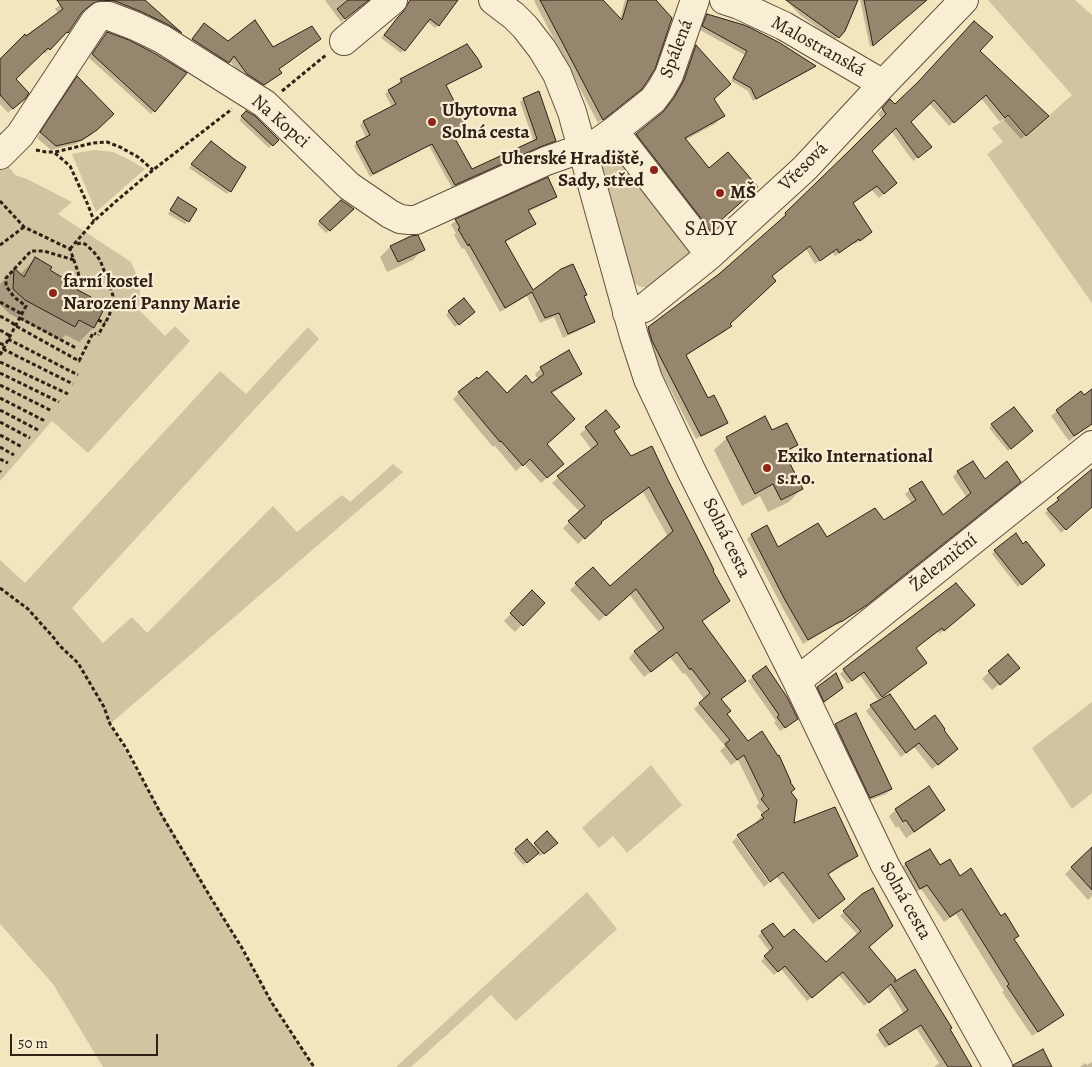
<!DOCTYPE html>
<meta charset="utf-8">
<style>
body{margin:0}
#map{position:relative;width:1092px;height:1067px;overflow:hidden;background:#f3e5bd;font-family:Alegreya,serif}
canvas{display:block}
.scale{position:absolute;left:10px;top:1034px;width:148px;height:22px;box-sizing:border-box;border:2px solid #302016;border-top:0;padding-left:6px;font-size:15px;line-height:18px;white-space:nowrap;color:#302016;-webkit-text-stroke:4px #f7eed4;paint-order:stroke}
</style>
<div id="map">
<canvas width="1092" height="1067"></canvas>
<div class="scale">50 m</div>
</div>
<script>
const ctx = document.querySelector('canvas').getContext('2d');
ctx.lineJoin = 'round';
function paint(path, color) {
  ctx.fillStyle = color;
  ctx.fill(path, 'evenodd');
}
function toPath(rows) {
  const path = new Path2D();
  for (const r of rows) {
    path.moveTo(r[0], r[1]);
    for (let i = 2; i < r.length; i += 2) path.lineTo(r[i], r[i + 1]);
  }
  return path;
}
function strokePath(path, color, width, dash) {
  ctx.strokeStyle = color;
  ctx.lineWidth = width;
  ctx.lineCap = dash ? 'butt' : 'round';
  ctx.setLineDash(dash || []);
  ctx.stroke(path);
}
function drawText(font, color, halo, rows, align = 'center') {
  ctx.font = font + ' Alegreya,serif';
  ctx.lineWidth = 4.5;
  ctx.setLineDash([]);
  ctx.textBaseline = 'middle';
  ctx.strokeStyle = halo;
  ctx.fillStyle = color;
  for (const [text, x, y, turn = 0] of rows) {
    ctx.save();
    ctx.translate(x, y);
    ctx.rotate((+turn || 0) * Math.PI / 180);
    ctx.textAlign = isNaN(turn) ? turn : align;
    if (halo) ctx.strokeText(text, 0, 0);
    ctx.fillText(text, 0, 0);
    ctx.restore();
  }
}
const green = toPath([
 [988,0,1075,0,1092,15,1092,303,987,154,1003,142,992,128,1008,117,1025,137,1072,95],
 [94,150,113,152,130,160,145,169,96,212,72,154],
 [613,153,619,153,690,248,687,258,648,287,641,287,634,283,601,169,604,159],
 [5,162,15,175,27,179,72,202,58,214,131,262,138,278,140,295,139,310,165,336,175,326,190,341,88,453,52,421,0,481,0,166],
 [308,327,319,339,72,608,103,643,132,617,147,633,273,506,297,532,342,495,350,502,393,464,403,472,110,724,282,1019,314,1067,103,1067,53,984,0,924,0,560,25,583,220,371,246,394],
 [1092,702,1092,793,1072,809,1032,748],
 [651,765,682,805,627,853,613,836,599,848,582,828],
 [587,892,617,929,516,1021,491,995,411,1067,396,1067]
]);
const shadow = toPath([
 [66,0,143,0,180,33,176,37,95,5,85,8,80,12,67,32,63,37,62,36,45,54,43,52,14,79,19,102,8,113,0,104,0,61,26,38,59,14,55,9],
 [325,0,368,0,341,22],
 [411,0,447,0,438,25,435,28,427,21,401,53,381,38,395,21,401,15],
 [535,0,570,0,620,19,625,0,654,0,635,94,598,123,534,1],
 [786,0,857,0,844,30,835,40,800,15],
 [860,0,926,0,870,47],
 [707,15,814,66,812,69,753,101,748,91,731,81,745,55,700,30,704,18],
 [200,29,278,70,276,77,259,88,243,78,229,60,224,66,189,44],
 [107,33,154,111,151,114,89,58],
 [696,47,713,99,723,116,715,124,685,140,716,224,702,237,629,142,637,135,659,117,666,107,676,89,688,54],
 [979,51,1043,121,1021,139,1003,119,1000,122,981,98,949,126,929,103,909,122,926,151,913,161,891,131,870,151,891,187,879,198,872,190,852,204,867,236,855,244,854,243,835,256,832,252,815,264,806,249,771,276,728,324,730,326,726,331,685,356,708,399,727,422,722,427,696,439,648,346,644,333,720,275,783,220,782,218,849,153,882,119,878,114,886,105,895,106],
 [480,66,477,70,445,86,466,127,462,130,452,136,472,171,534,142,520,102,524,99,555,140,552,144,535,150,452,188,429,146,370,177,354,146,357,143,366,138,360,125,363,122,392,107,385,94,389,91,399,85,398,83,401,80],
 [73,83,113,114,91,135,76,144,51,150,37,138],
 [246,112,277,140,269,148,239,120],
 [208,145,230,191,227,194,189,168],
 [555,196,550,201,528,212,534,224,529,228,504,243,533,292,585,295,583,297,593,322,588,326,563,338,554,317,540,323,527,296,500,312,464,248,462,249,454,235,456,233,451,225,456,220],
 [341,201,353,210,326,233,317,224],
 [175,202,195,210,185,224,168,214],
 [390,247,423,249,413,260,387,272,380,257],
 [35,258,48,270,75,290,86,304,101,312,93,328,79,342,66,335,60,340,10,314,0,305,0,284,14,270,20,275],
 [449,312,470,315,455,327,446,315],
 [541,368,581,373,575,379,551,394,545,445,556,470,541,483,524,464,516,471,495,446,493,447,453,399,459,393,507,395,532,385,538,380,535,374],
 [1092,390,1092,423,1069,441,1051,416,1081,392,1084,396],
 [1014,408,1029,434,1008,451,989,428],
 [606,411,613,432,711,571,728,600,723,606,701,622,744,681,739,686,720,700,726,714,789,792,793,825,856,856,850,862,827,875,844,899,813,924,776,876,756,822,763,815,756,806,759,803,738,760,731,765,720,751,725,746,694,709,704,699,685,673,683,674,670,657,644,677,629,658,634,652,659,634,629,594,599,621,570,590,576,584,610,587,668,537,643,492,600,523,578,544,563,528,580,512,552,483,592,450,580,434],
 [772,432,796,445,785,456,801,489,789,502,768,512,760,496,742,506,714,450,727,438],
 [973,463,985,481,1015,486,862,609,837,625,836,624,803,644,781,605,747,539,751,535,778,549,827,539,884,521,912,504,905,494,910,490,943,517,967,498,953,477,957,472],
 [1092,471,1092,506,1061,533,1045,513,1055,504,1054,503,1058,499],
 [995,551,1040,568,1018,587,992,554],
 [532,592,543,603,515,632,504,621],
 [969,609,939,634,938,631,915,648,922,667,878,700,860,675,848,684,840,674,844,670],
 [989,672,1011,675,992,690,982,679],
 [753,677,792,723,780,731,774,722,776,721,748,681],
 [818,688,839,690,821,704,815,692],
 [871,706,915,732,952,754,932,769,914,747,901,757,866,711],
 [836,725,891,789,886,794,865,802,831,730],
 [896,810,943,810,937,817,906,838,898,826,896,828,889,816],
 [547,833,556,843,540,856,537,853,523,865,513,853,516,850,532,847],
 [737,837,769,883,764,887,732,842],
 [1092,848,1092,896,1088,900,1065,874],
 [930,850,939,867,959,878,1000,917,1017,936,1013,940,1062,1014,1056,1020,1032,1036,1002,992,1004,991,956,914,944,922,921,889,914,894,900,870,905,864],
 [863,895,868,947,889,985,890,985,915,970,970,1067,934,1067,939,1063,916,1028,885,1048,876,1035,880,1031,904,1014,887,987,864,1006,839,975,807,1001,781,969,774,975,761,961,770,952,758,936,762,932,784,939,826,964,858,935,840,916],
 [1092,1062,1092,1067,1080,1067,1085,1063,1087,1065]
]);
const building = toPath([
 [57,0,145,0,182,33,169,25,142,12,115,1,101,0,92,4,82,12,68,33,67,32,50,50,48,48,16,79,29,93,26,98,13,109,0,95,0,59,25,34,26,36,63,9,57,0],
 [348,0,369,0,345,19,337,9,348,0],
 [410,0,458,0,439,26,430,19,405,51,384,35,398,17,403,12,410,0],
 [540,0,603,0,622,20,628,0,656,0,672,18,655,69,648,80,642,89,603,120,540,0],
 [786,0,858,0,845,31,839,38,786,0],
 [864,0,927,0,873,46,864,0],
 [707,14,744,25,751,28,780,43,816,66,756,99,751,88,733,78,747,51,702,26,707,14],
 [255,20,273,47,312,26,321,39,279,69,282,73,264,85,247,74,234,56,229,63,192,39,204,23,228,41,255,20],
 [974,21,993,37,980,51,1049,116,1026,136,1008,115,1005,118,986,95,954,123,934,100,911,122,932,147,918,158,896,128,872,151,897,183,884,194,877,186,853,203,872,232,860,241,859,239,839,253,837,249,820,261,810,246,772,276,776,281,730,324,732,326,686,355,708,398,714,395,728,423,701,436,652,341,648,327,719,274,786,215,785,213,850,150,886,114,882,108,890,99,895,104,918,82,974,21],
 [107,32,129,40,154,53,187,73,155,112,92,54,107,32],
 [467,44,478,59,482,67,446,85,467,127,453,135,472,169,537,139,523,98,539,91,556,141,540,147,455,185,432,144,373,174,356,142,370,135,363,121,396,104,388,90,402,82,400,79,467,44],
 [696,45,731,84,714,99,725,116,685,138,709,168,728,152,758,187,710,230,636,134,663,112,674,98,684,80,696,45],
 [77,76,114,114,97,130,82,140,56,146,40,132,77,76],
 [246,111,255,116,279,140,273,146,241,116,246,111],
 [211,141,234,159,246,167,231,192,191,164,211,141],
 [548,177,557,197,528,210,536,224,505,241,533,290,561,269,573,264,587,295,584,296,595,322,568,334,559,313,545,318,532,292,505,308,469,244,468,246,458,229,460,228,455,219,548,177],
 [178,197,197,209,189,222,170,210,178,197],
 [341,200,354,209,330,231,319,221,341,200],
 [418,235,425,250,398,262,390,246,411,236,418,235],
 [35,257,52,267,50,270,78,287,76,289,91,297,88,304,103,311,94,328,79,320,75,327,25,300,13,289,14,268,24,277,35,257],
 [464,298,475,312,459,325,448,311,464,298],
 [569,350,582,374,551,392,575,419,547,444,564,464,547,478,530,459,523,466,501,441,500,442,458,392,477,377,478,379,487,371,507,393,526,375,532,383,544,374,540,367,569,350],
 [1092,389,1092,424,1074,436,1056,410,1081,391,1084,395,1092,389],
 [1014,407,1033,431,1011,449,991,424,1014,407],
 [606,410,620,427,614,431,631,456,652,446,667,478,714,570,713,571,730,601,702,621,746,681,721,699,731,711,727,714,748,741,762,731,778,756,779,755,791,782,790,782,795,789,791,792,797,800,794,823,835,807,858,856,843,864,828,874,845,899,819,919,783,872,770,882,737,835,764,818,761,815,769,809,761,799,764,796,744,755,737,760,725,744,730,740,699,703,710,693,691,668,690,670,677,652,651,672,634,651,664,628,636,589,606,616,575,583,593,567,610,586,673,531,649,487,601,522,602,523,585,539,568,521,585,506,557,476,598,444,585,427,606,410],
 [765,416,772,430,787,423,798,445,784,452,803,489,781,500,773,484,755,494,726,437,765,416],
 [973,461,985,479,1007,461,1021,482,867,605,841,622,841,621,808,640,785,600,751,534,767,525,778,547,818,523,827,537,875,508,884,520,916,500,909,489,922,481,943,515,971,493,957,471,973,461],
 [1092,469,1092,507,1066,530,1047,509,1059,500,1057,498,1092,469],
 [1016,533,1023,544,1026,541,1045,565,1022,585,994,550,1016,533],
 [956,583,975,605,944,631,942,628,916,648,927,663,882,697,864,672,852,681,843,669,956,583],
 [532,590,545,603,523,626,510,613,532,590],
 [1008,654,1020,668,1000,685,988,671,1008,654],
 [766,666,787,697,798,719,785,728,777,717,779,715,752,676,766,666],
 [836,673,843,688,824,702,817,687,836,673],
 [890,694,915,730,935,715,945,729,944,730,958,749,938,765,919,743,906,753,870,705,890,694],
 [856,713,892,789,870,798,835,724,856,713],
 [929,786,945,810,914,832,906,820,903,822,895,809,929,786],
 [547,831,558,843,544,854,534,843,547,831],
 [527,839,539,853,527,863,515,849,527,839],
 [1092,847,1092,890,1071,867,1092,847],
 [930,849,940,865,950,859,960,876,971,868,1001,916,1005,913,1019,936,1014,939,1064,1015,1038,1032,1007,986,1009,984,962,909,950,917,927,885,920,889,905,863,930,849],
 [873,888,893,926,869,947,896,979,894,982,915,969,952,1028,950,1029,972,1067,948,1067,921,1025,889,1045,879,1030,908,1010,891,984,869,1003,843,972,812,998,785,966,778,972,764,956,773,948,761,931,773,923,784,937,794,929,826,962,861,931,843,911,862,894,873,888],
 [1043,1049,1052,1067,1014,1067,1013,1065,1043,1049]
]);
const path = toPath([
 [282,91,326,55],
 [36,150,46,152,55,152,93,143,107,142,120,147,138,157,153,170],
 [55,153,70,166,88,205,94,221],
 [0,201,24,227,70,249,78,272,79,277,74,285],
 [77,244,81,243,85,244,93,251,100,260,110,286,113,296,112,306,109,316,98,335],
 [0,245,24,227],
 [70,249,94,221,114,203,153,170,232,109],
 [0,302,22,314],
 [0,316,11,322,16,326,79,361,93,333,96,334],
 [20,318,76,348],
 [98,320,105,323],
 [0,330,10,336],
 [8,339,78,375],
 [0,343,5,346],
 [3,349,73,384],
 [0,355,26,306,14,297,6,286,6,278,31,251,44,251,74,260],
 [0,362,68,394],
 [0,373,59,402],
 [0,385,52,411],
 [0,398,45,421],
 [0,410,38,430],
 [0,422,30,438],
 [0,435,22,447],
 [0,447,14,455],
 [0,459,8,463],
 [0,471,1,472],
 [0,588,28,609,54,638,59,645,78,663,104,707,110,724,126,748,161,814,211,898,242,948,272,1003,314,1067]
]);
const minor = toPath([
 [493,0,514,16,525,27,542,49,557,74,572,112,634,336,648,379,691,470,796,679,885,865,998,1067],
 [724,0,739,5,784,26,883,84],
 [344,41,393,0],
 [614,131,710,255],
 [0,155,20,135,95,21,101,16,109,16,135,26,162,39,265,104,349,186,390,214,400,219,409,220,416,220,546,161,597,143,614,131,653,100,661,89,669,75,695,0],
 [627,313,644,308,710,255,805,168,883,84,964,0],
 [796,679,807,673,1092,445]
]);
const markers = [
 [432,122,5,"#8f2418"],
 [654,170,5,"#8f2418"],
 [720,193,5,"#8f2418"],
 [53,293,5,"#8f2418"],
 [767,468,5,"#8f2418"]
];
const streetNames = [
 ["Malostranská",818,47,29],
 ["Spálená",677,49,-69],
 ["Na Kopci",280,122,41],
 ["Vřesová",804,167,-45],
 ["Solná cesta",726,538,64],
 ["Železniční",944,563,-39],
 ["Solná cesta",905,901,61]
];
const poiNames = [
 ["Ubytovna",442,111],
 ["Solná cesta",442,133],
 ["Uherské Hradiště,",644,159,"right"],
 ["Sady, střed",644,181,"right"],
 ["MŠ",730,193],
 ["farní kostel",63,282],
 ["Narození Panny Marie",63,304],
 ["Exiko International",777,457],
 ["s.r.o.",777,479]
];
const quarterNames = [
 ["SADY",711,230]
];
paint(green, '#d2c4a1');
paint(shadow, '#0003');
paint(building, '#95866d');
strokePath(building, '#302016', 1);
strokePath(minor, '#615140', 30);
strokePath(path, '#302016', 3, [4, 2.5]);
strokePath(minor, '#f7eed4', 28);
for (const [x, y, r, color] of markers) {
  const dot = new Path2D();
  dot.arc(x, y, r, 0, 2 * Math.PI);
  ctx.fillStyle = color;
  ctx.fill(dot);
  strokePath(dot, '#f7eed4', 2);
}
drawText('19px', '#302016', '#f7eed4', streetNames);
drawText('bold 19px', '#302016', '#f7eed4', poiNames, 'left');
ctx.letterSpacing = '1px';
drawText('21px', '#302016', '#f7eed4', quarterNames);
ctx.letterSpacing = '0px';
</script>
